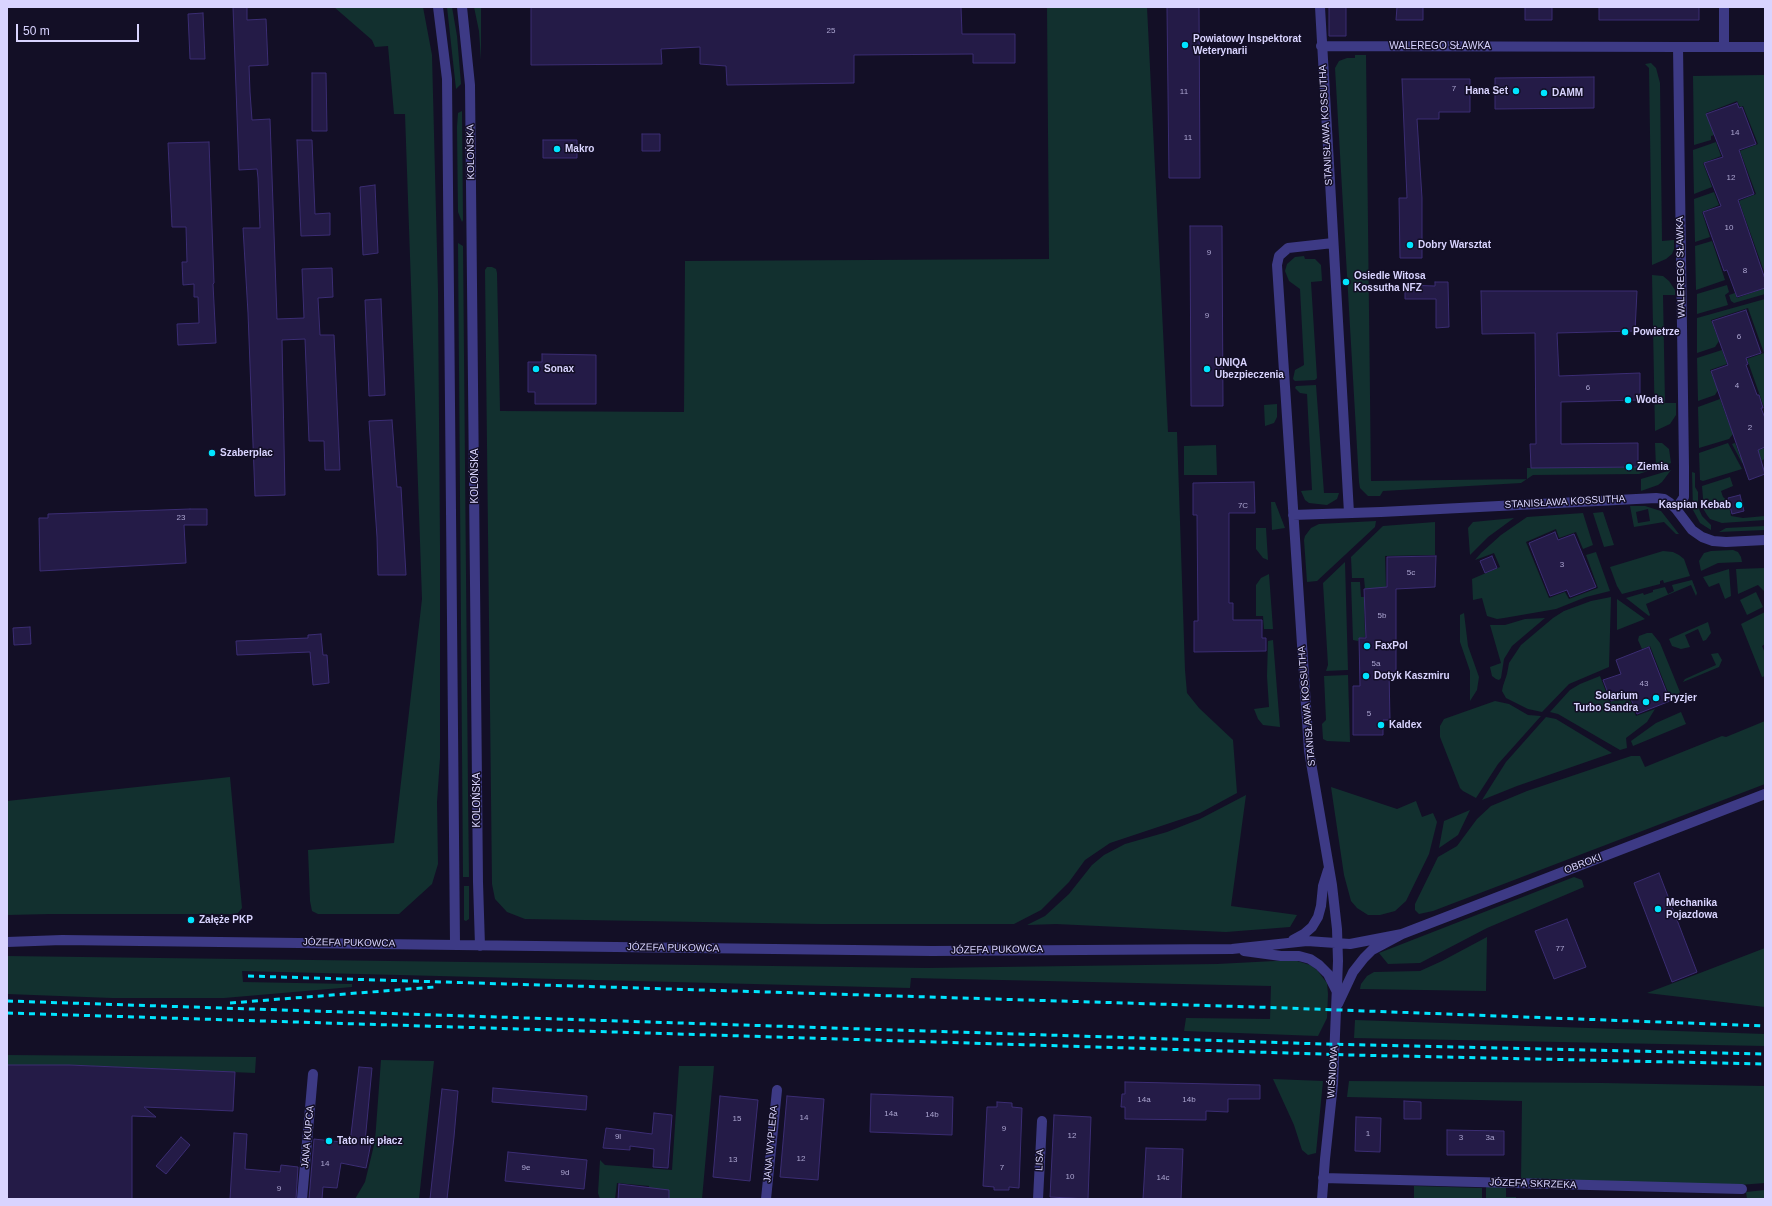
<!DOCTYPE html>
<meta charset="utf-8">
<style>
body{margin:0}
#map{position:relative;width:1772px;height:1206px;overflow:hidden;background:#130f26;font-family:Helvetica,sans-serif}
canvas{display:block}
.frame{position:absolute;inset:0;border:8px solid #d9d4ff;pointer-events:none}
.scale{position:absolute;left:16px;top:24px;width:123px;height:18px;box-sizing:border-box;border:2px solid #d9d4ff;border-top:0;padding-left:5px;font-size:12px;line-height:14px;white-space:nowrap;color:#d9d4ff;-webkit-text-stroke:3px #130f26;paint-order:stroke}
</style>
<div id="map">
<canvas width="1772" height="1206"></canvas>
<div class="frame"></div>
<div class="scale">50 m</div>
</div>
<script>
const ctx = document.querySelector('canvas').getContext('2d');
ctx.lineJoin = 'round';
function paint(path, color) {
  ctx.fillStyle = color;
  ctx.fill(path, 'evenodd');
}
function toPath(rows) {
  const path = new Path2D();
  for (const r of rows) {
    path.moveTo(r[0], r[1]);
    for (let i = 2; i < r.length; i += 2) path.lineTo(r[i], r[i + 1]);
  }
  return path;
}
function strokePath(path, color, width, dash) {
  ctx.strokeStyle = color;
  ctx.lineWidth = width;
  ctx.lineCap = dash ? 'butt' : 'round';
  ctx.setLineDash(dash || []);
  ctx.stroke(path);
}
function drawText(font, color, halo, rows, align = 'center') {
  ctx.font = font + ' Helvetica,sans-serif';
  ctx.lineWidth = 3;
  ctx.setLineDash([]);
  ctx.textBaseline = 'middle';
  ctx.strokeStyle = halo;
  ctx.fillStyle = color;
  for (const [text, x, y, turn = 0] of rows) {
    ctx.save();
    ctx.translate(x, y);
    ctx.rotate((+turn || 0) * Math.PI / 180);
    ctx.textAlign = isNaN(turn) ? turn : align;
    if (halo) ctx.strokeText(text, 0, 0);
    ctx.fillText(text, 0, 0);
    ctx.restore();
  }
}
const green = toPath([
 [334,7,423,7,432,55,438,291,440,546,440,758,437,802,438,864,432,884,399,914,318,914,312,911,310,901,308,850,394,843,422,599,405,114,394,114,388,46,375,47,372,40],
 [447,7,452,7,457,36,461,84,456,89],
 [474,7,481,7,481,60,479,31],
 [1047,7,1147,7,1168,432,1177,432,1185,670,1187,693,1199,708,1233,740,1237,793,1200,813,1110,843,1085,860,1069,882,1041,910,1014,924,820,924,525,919,507,912,495,899,492,884,485,270,487,267,492,267,496,269,497,273,500,411,684,412,685,261,1049,259],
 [1355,55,1366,55,1371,481,1527,479,1527,468,1656,467,1655,443,1662,443,1669,449,1671,463,1639,474,1533,475,1521,483,1383,491,1380,496,1368,496,1360,488,1359,482,1335,68,1339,61,1347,58,1355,58],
 [1651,63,1656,68,1660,83,1662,241,1674,240,1674,249,1672,254,1666,259,1652,265,1649,68,1645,64],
 [1765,75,1765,274,1739,201,1756,194,1740,151,1758,144,1743,106,1740,107,1737,101,1706,113,1714,135,1711,136,1711,140,1694,145,1693,76],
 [462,111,463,220,462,222,458,212,457,127,458,113],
 [1716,142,1721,156,1703,163,1712,187,1694,194,1693,150],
 [1714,192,1719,205,1702,212,1710,237,1695,242,1694,199],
 [1712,241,1725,280,1696,290,1695,246],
 [458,243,463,246,468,792,469,877,463,877],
 [1304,256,1305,259,1315,259,1321,265,1322,281,1311,282,1317,378,1315,380,1295,381,1293,379,1295,370,1304,365,1300,289,1289,281,1285,271,1287,264,1295,257],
 [1652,275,1663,276,1669,281,1675,290,1675,295,1663,295,1665,403,1676,403,1676,415,1670,424,1655,431],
 [1727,285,1729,292,1725,295,1728,305,1697,314,1697,294],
 [1765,288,1765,294,1734,303,1731,301,1729,295,1735,293,1737,298],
 [1765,299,1765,410,1747,359,1764,353,1748,308,1711,320,1719,341,1715,347,1697,353,1697,318],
 [1722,350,1727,364,1710,370,1718,390,1715,395,1698,401,1697,358],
 [1316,385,1324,493,1339,493,1337,499,1327,505,1309,503,1305,500,1301,491,1312,490,1307,394,1300,393,1295,388,1296,386],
 [1720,399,1733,434,1729,439,1699,448,1698,407],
 [1277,404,1277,417,1274,423,1265,426,1264,405],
 [1728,443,1742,469,1703,481,1700,480,1699,453],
 [1735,443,1740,456,1765,448,1765,459,1748,466,1742,463,1732,444],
 [1216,445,1217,475,1184,475,1184,446],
 [1671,470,1662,482,1658,485,1641,491,1641,479],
 [1692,472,1695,473,1695,487,1698,492,1698,507,1702,516,1711,525,1711,530,1700,523,1693,510],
 [1730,477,1733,486,1721,491,1723,497,1728,501,1731,516,1743,518,1765,516,1765,520,1722,523,1710,519,1707,515,1704,510,1702,486],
 [1271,502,1275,502,1285,528,1272,530],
 [1630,506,1645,506,1661,511,1679,534,1676,534,1664,522,1634,527],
 [1648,509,1650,521,1638,523,1636,512],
 [1603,512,1614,545,1604,547,1593,513],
 [1583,513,1593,545,1583,549,1576,532,1559,538,1556,529,1526,542,1549,598,1565,592,1569,599,1598,588,1586,555,1596,552,1610,591,1586,597,1556,609,1504,618,1497,619,1487,616,1482,598,1473,600,1472,579,1500,567,1494,553,1475,560,1481,553,1501,535,1527,517],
 [1514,518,1488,537,1470,555,1468,528,1473,522],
 [1376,521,1375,527,1317,581,1307,582,1304,540,1305,536,1311,528,1319,524],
 [1435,522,1435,555,1385,556,1386,588,1365,589,1364,578,1352,578,1351,557,1383,526],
 [1765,526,1765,530,1719,532,1726,528],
 [1256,528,1266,528,1268,560,1263,558,1256,549],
 [1733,550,1738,552,1741,557,1742,562,1718,563,1701,571,1699,561,1704,553,1711,551],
 [1663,551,1673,552,1679,555,1684,559,1690,576,1664,583,1663,580,1660,581,1660,584,1622,594,1617,586,1610,567],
 [1345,562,1348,670,1326,671,1328,665,1323,583],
 [1765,568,1765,592,1758,585,1738,594,1736,569],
 [1729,569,1731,596,1725,599,1719,583,1709,587,1703,577],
 [1269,574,1273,629,1264,629,1263,616,1256,616,1256,585,1261,578],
 [1692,580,1697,593,1696,596,1691,585,1646,604,1650,615,1649,616,1626,598,1643,593,1644,595,1653,592,1653,590,1665,587,1668,594,1674,591,1672,585],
 [1351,582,1360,582,1361,597,1364,597,1365,637,1359,638,1358,641,1353,640],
 [1756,592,1763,607,1747,615,1740,600],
 [1611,597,1609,667,1569,684,1542,712,1528,709,1506,698,1502,691,1503,686,1507,674,1509,663,1521,645,1553,618,1564,611,1591,601],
 [1617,599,1645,619,1617,630],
 [1765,612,1765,644,1762,646,1765,653,1765,676,1762,677,1741,624],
 [1464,613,1468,646,1479,677,1477,690,1470,701,1470,671,1460,642,1460,615],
 [1545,618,1512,646,1504,659,1501,678,1499,680,1496,679,1492,676,1490,667,1501,663,1490,625,1505,625,1525,619],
 [1708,622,1711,633,1706,640,1703,641,1698,629,1685,635,1690,647,1681,649,1672,646,1669,639],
 [1647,633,1652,633,1660,643,1680,692,1674,699,1671,700,1650,646,1642,649,1638,640,1639,636],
 [1273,640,1280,727,1263,725,1258,719,1254,709,1269,707,1267,676,1268,641],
 [1718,653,1722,660,1719,667,1683,682,1685,679,1716,665,1711,654],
 [1348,675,1350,742,1327,741,1323,739,1322,724,1326,720,1324,676],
 [1600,676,1610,702,1628,695,1636,716,1655,709,1647,722,1626,738,1627,748,1620,750,1558,714,1550,712,1570,690,1580,684],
 [1495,701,1509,704,1528,715,1541,716,1498,764,1476,798,1463,791,1460,788,1440,737,1440,726,1444,719],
 [1681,712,1686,724,1633,746,1631,741,1656,723],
 [1546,717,1556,719,1612,753,1517,786,1482,800,1506,762],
 [1765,721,1765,784,1433,911,1419,914,1415,910,1415,904,1438,857,1457,846,1477,819,1491,806,1527,791,1631,756,1640,756,1645,767,1722,736,1726,737],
 [230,777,242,908,238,913,234,914,50,914,7,915,7,801],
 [1331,787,1397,809,1416,801,1422,817,1433,813,1437,822,1429,854,1406,901,1395,911,1380,915,1368,915,1357,908,1351,901,1344,875],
 [1246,795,1231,906,1297,915,1290,927,1226,932,1056,924,1027,925,1045,916,1069,894,1092,865,1104,855,1125,844,1167,832,1200,819],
 [1470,810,1458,835,1439,848,1444,821],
 [1574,877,1582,880,1584,887,1487,928,1420,963,1388,964,1379,953],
 [464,886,469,886,469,919,466,921,464,920],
 [1487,937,1486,991,1360,989,1361,984,1367,976,1374,972,1420,971,1442,961],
 [1765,948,1765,1007,1647,993,1700,973],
 [7,956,927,968,1217,964,1294,960,1310,965,1317,970,1327,983,1328,994,1327,1018,1318,1036,1184,1031,1186,1018,1270,1019,1271,986,911,978,910,988,242,971,243,982,352,984,352,987,224,998,112,998,7,994],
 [1355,1020,1765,1034,1765,1046,1354,1038],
 [7,1055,256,1057,255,1073,69,1065,7,1065],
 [381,1060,434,1061,419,1199,355,1199,365,1182,375,1141],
 [679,1066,714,1066,702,1199,648,1199,649,1186,617,1183,615,1199,600,1199,598,1193,600,1160,605,1165,672,1170],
 [1273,1079,1323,1081,1316,1153,1308,1155,1302,1150,1294,1125],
 [1349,1081,1603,1083,1765,1086,1765,1183,1739,1185,1521,1181,1522,1101,1347,1097],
 [1414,1186,1482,1188,1482,1199,1414,1199],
 [1486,1186,1506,1186,1506,1197,1516,1197,1516,1199,1486,1199],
 [1765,1190,1765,1199,1747,1199,1746,1192]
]);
const building = toPath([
 [233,7,247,7,247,20,266,19,268,65,249,66,250,92,252,120,270,119,277,319,304,318,302,269,332,268,333,297,318,298,320,335,334,335,340,470,325,470,324,441,309,441,305,339,282,340,285,495,255,496,248,313,243,228,260,228,258,178,257,169,239,170,233,7],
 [531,7,961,7,962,34,1015,34,1015,63,973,63,973,54,854,55,854,83,727,85,726,66,700,64,700,47,661,49,662,64,531,65,531,7],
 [1167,7,1199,7,1200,178,1169,178,1167,7],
 [1329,7,1346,7,1346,36,1329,36,1329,7],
 [1397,7,1423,7,1423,20,1396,20,1397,7],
 [1525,7,1552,7,1552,20,1525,20,1525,7],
 [1599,7,1699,7,1699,20,1599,20,1599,7],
 [203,13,205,59,190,59,188,14,203,13],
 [312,73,326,73,327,131,312,131,312,73],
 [1594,77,1594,108,1495,109,1495,78,1594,77],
 [1402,79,1470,79,1470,112,1439,112,1439,119,1417,119,1422,198,1422,258,1400,258,1399,198,1407,198,1402,79],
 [1737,103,1739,108,1742,107,1756,144,1739,150,1754,194,1738,200,1765,279,1765,288,1737,297,1727,270,1724,271,1703,212,1721,206,1704,163,1723,157,1706,114,1737,103],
 [642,134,660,134,660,151,642,151,642,134],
 [297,140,312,140,315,214,330,213,330,235,301,236,297,140],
 [543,140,577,140,577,158,543,158,543,140],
 [209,142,214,283,213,284,216,343,178,345,177,324,199,323,198,297,194,297,194,284,183,285,182,262,187,262,186,227,172,227,168,143,209,142],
 [375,185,378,253,363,255,360,187,375,185],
 [1190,226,1222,226,1223,406,1191,406,1190,226],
 [1435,282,1448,282,1449,327,1436,328,1436,299,1405,299,1405,285,1435,286,1435,282],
 [1481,291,1637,291,1635,331,1557,333,1559,376,1640,373,1640,400,1561,402,1561,444,1638,443,1638,467,1531,468,1530,444,1536,444,1535,333,1482,334,1481,291],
 [381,299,385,395,369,396,365,300,381,299],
 [1746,310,1761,353,1746,358,1748,364,1746,365,1757,395,1759,395,1763,408,1761,408,1765,418,1765,447,1758,450,1765,474,1749,480,1711,371,1728,365,1712,321,1746,310],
 [542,354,596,355,596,404,535,404,535,392,528,392,528,362,542,362,542,354],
 [392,420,397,487,401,487,406,575,378,575,377,537,369,421,392,420],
 [1254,482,1255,513,1229,513,1229,603,1233,603,1233,620,1262,620,1262,638,1266,638,1266,651,1194,652,1194,621,1198,621,1197,515,1193,515,1193,483,1254,482],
 [1740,495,1744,511,1732,514,1728,498,1740,495],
 [190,509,207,509,207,525,184,525,186,563,40,571,39,518,48,518,48,514,190,509],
 [1555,532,1558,540,1574,534,1596,587,1570,597,1567,590,1550,596,1529,543,1555,532],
 [1436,556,1435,587,1396,589,1396,672,1389,672,1390,720,1383,720,1383,735,1353,735,1353,686,1360,686,1359,638,1366,638,1364,589,1387,587,1387,557,1436,556],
 [1492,556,1497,568,1485,573,1480,561,1492,556],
 [30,627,31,644,14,645,13,628,30,627],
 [321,634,323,655,327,655,329,683,313,685,310,652,237,655,236,641,308,638,308,635,321,634],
 [1649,647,1670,701,1637,714,1629,694,1611,701,1603,680,1621,674,1616,660,1649,647],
 [1659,873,1697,972,1672,982,1634,883,1659,873],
 [1567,919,1586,967,1554,979,1535,931,1567,919],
 [7,1065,69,1065,235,1072,233,1111,144,1107,156,1117,132,1116,132,1199,7,1199,7,1065],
 [359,1067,372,1068,365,1142,371,1143,366,1168,341,1163,337,1188,323,1187,322,1199,309,1199,314,1139,350,1143,359,1067],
 [1125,1082,1260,1085,1260,1099,1228,1099,1228,1112,1206,1111,1206,1120,1125,1119,1125,1107,1121,1107,1122,1094,1125,1094,1125,1082],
 [493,1088,587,1096,586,1110,492,1102,493,1088],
 [442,1089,458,1091,454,1137,447,1199,430,1199,442,1089],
 [871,1094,953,1097,952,1135,870,1132,871,1094],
 [720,1096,758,1100,750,1181,713,1177,720,1096],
 [787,1096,824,1099,818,1180,780,1177,787,1096],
 [1404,1101,1421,1102,1421,1119,1404,1119,1404,1101],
 [997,1102,1012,1103,1012,1107,1022,1108,1019,1188,1009,1187,1009,1190,994,1190,994,1187,983,1186,987,1107,997,1107,997,1102],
 [654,1113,672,1115,668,1168,653,1167,654,1149,630,1146,630,1150,603,1148,606,1128,652,1134,654,1113],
 [1054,1115,1091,1117,1088,1199,1050,1197,1054,1115],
 [1356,1117,1381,1118,1380,1152,1355,1151,1356,1117],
 [1447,1130,1504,1131,1504,1155,1447,1155,1447,1130],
 [234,1133,247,1134,245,1169,280,1172,281,1165,298,1167,296,1199,230,1199,234,1133],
 [181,1137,190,1145,166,1174,156,1166,181,1137],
 [1146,1148,1183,1149,1181,1199,1143,1199,1146,1148],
 [508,1152,587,1160,584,1189,505,1181,508,1152],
 [619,1184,669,1190,669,1199,618,1199,619,1184]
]);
const minor = toPath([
 [438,7,447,79,455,944],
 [462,7,470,85,478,882,480,946],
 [1320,7,1349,513],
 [1724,7,1724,47],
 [1321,46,1678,47,1684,466,1684,497,1676,509],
 [1678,47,1765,47],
 [1293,515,1381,512,1656,498,1664,499,1670,503,1676,509,1692,530,1702,537,1713,541,1726,542,1765,540],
 [1293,940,1304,934,1312,927,1318,917,1321,906,1323,886,1328,870],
 [7,942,62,940,932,951,1232,949,1307,941,1350,944,1402,934],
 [1244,951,1281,956,1299,956,1310,959,1319,965,1328,974,1336,990],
 [1338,1004,1353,972,1364,958,1372,950,1402,934,1765,794],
 [1323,1178,1742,1189],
 [302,1199,313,1074],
 [766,1199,777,1090],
 [1038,1199,1042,1121],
 [1322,1199,1325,1159,1333,1084,1338,961,1337,929,1332,885,1309,751,1277,265,1279,256,1288,248,1333,243]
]);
const rail = toPath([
 [248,976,1286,1008,1765,1026],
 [7,1001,1323,1044,1765,1054],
 [230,1003,435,987],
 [7,1013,1352,1055,1765,1064]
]);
const markers = [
 [1185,45,4,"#00e5ff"],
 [1516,91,4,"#00e5ff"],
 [1544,93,4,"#00e5ff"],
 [557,149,4,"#00e5ff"],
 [1410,245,4,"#00e5ff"],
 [1346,282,4,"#00e5ff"],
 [1625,332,4,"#00e5ff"],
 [536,369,4,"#00e5ff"],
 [1207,369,4,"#00e5ff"],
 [1628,400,4,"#00e5ff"],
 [212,453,4,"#00e5ff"],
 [1629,467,4,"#00e5ff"],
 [1739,505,4,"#00e5ff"],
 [1367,646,4,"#00e5ff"],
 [1366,676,4,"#00e5ff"],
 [1656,698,4,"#00e5ff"],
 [1646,702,4,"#00e5ff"],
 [1381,725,4,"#00e5ff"],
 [1658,909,4,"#00e5ff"],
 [191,920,4,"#00e5ff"],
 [329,1141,4,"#00e5ff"]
];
const numberNames = [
 ["25",831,31],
 ["7",1454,89],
 ["11",1184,92],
 ["14",1735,133],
 ["11",1188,138],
 ["12",1731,178],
 ["10",1729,228],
 ["9",1209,253],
 ["8",1745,271],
 ["9",1207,316],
 ["6",1739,337],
 ["4",1737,386],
 ["6",1588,388],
 ["2",1750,428],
 ["7C",1243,506],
 ["23",181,518],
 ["3",1562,565],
 ["5c",1411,573],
 ["5b",1382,616],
 ["5a",1376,664],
 ["43",1644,684],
 ["5",1369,714],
 ["77",1560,949],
 ["14a",1144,1100],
 ["14b",1189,1100],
 ["14a",891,1114],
 ["14b",932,1115],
 ["14",804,1118],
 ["15",737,1119],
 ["9",1004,1129],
 ["1",1368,1134],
 ["12",1072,1136],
 ["9l",618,1137],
 ["3",1461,1138],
 ["3a",1490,1138],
 ["12",801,1159],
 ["13",733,1160],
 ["14",325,1164],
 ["9e",526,1168],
 ["7",1002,1168],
 ["9d",565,1173],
 ["10",1070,1177],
 ["14c",1163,1178],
 ["9",279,1189]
];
const poiNames = [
 ["Powiatowy Inspektorat",1193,39],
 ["Weterynarii",1193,51],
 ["Hana Set",1508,91,"right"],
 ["DAMM",1552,93],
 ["Makro",565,149],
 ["Dobry Warsztat",1418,245],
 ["Osiedle Witosa",1354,276],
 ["Kossutha NFZ",1354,288],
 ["Powietrze",1633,332],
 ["UNIQA",1215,363],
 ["Ubezpieczenia",1215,375],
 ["Sonax",544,369],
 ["Woda",1636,400],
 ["Szaberplac",220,453],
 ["Ziemia",1637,467],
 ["Kaspian Kebab",1731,505,"right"],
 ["FaxPol",1375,646],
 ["Dotyk Kaszmiru",1374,676],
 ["Solarium",1638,696,"right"],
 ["Turbo Sandra",1638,708,"right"],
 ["Fryzjer",1664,698],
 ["Kaldex",1389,725],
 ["Mechanika",1666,903],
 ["Pojazdowa",1666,915],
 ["Załęże PKP",199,920],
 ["Tato nie płacz",337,1141]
];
const streetNames = [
 ["WALEREGO SŁAWKA",1440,46],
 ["STANISŁAWA KOSSUTHA",1326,125,-93],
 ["KOLOŃSKA",471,152,-91],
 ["WALEREGO SŁAWKA",1681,267,-91],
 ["KOLOŃSKA",475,476,-90],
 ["STANISŁAWA KOSSUTHA",1565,502,-3],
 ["STANISŁAWA KOSSUTHA",1307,706,-95],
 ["KOLOŃSKA",477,800,-90],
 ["OBROKI",1583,864,-21],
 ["JÓZEFA PUKOWCA",349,943,1],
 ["JÓZEFA PUKOWCA",673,948,1],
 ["JÓZEFA PUKOWCA",997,950,-1],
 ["WIŚNIOWA",1333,1072,-86],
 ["JANA KUPCA",308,1137,-85],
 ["JANA WYPLERA",771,1144,-85],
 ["LISA",1040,1160,-87],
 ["JÓZEFA SKRZEKA",1533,1184,2]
];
paint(green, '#12302f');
paint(building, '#241b47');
strokePath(building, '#3b2d73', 1);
strokePath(minor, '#3d3a85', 10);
strokePath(rail, '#00e5ff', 3, [6, 5]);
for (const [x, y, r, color] of markers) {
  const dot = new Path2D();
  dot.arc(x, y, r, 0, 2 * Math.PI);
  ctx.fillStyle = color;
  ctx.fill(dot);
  strokePath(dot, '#130f26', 1.5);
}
drawText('8px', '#aca6d1', null, numberNames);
drawText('bold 10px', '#d9d4ff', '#130f26', poiNames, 'left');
drawText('10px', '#d9d4ff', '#130f26', streetNames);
</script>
